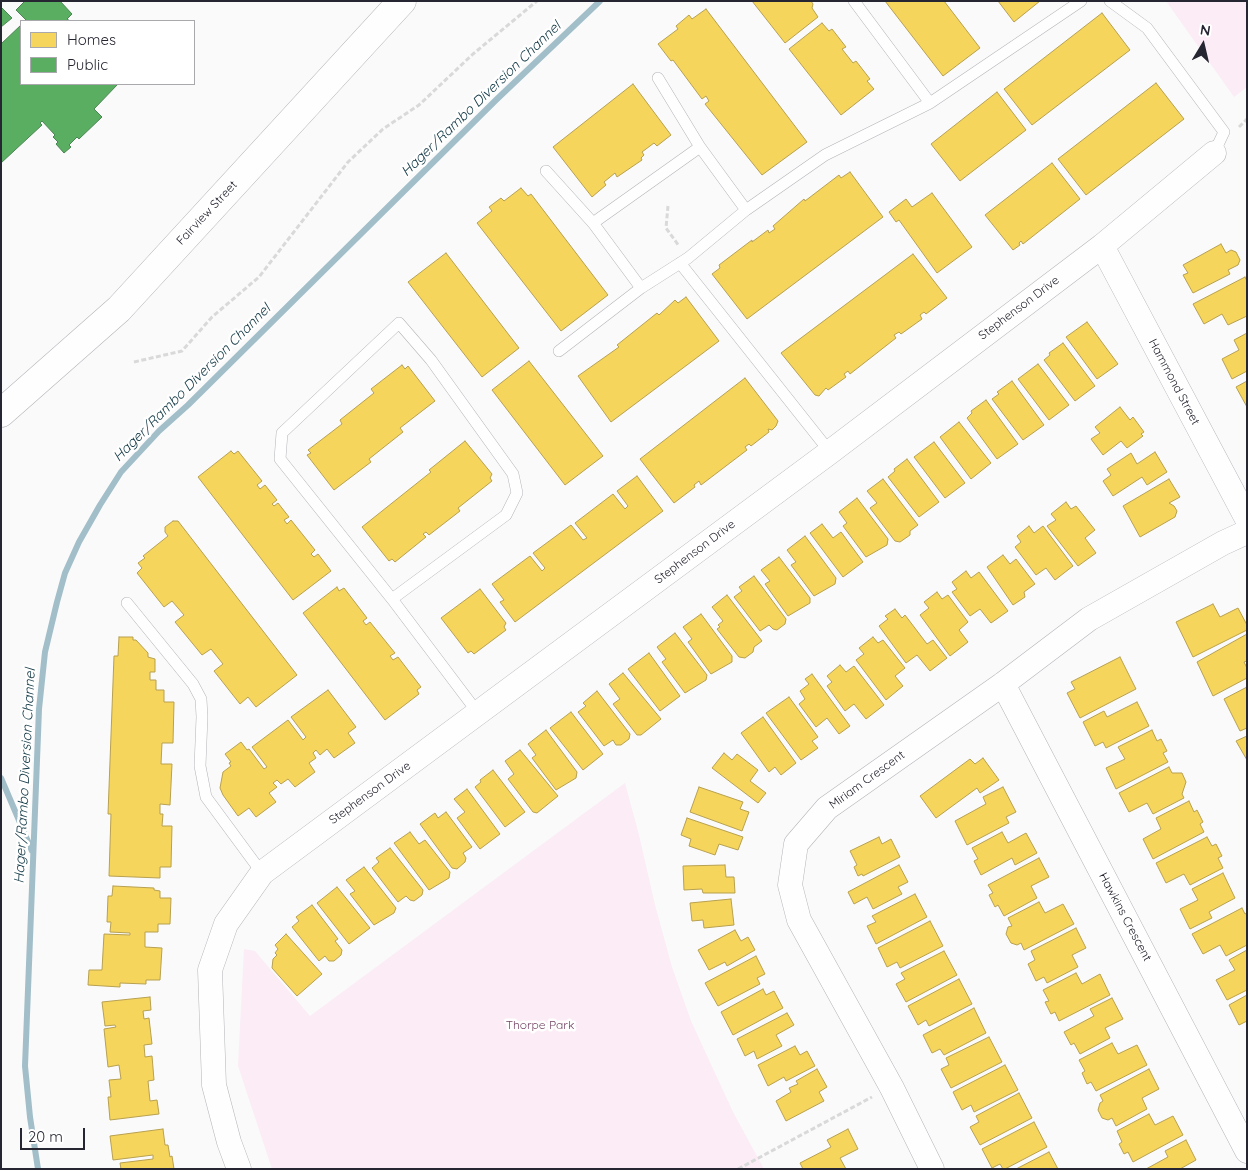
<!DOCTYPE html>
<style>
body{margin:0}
#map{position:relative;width:1248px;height:1170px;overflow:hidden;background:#fafafa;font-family:Quicksand,sans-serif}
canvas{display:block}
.frame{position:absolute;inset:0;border:2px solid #252631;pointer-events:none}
.legend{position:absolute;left:20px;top:20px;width:175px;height:65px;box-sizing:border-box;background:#fff;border:1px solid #a8a8ad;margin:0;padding:6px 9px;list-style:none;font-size:15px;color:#252631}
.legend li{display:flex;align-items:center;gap:10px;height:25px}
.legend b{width:25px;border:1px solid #a8a8ad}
.north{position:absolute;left:1178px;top:20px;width:50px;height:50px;-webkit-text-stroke:4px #fff;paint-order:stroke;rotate:9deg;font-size:14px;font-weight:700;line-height:20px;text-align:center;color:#252631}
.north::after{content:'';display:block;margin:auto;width:18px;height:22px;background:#252631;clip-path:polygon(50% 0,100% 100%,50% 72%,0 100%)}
.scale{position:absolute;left:20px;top:1128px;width:65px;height:22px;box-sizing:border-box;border:2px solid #252631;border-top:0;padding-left:6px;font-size:15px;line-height:18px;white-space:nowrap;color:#252631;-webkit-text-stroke:4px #fff;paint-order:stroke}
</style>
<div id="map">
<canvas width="1248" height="1170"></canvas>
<div class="frame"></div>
<ul class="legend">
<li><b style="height:14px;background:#f6d55c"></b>Homes</li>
<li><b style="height:14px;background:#5aae61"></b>Public</li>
</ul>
<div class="north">N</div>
<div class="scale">20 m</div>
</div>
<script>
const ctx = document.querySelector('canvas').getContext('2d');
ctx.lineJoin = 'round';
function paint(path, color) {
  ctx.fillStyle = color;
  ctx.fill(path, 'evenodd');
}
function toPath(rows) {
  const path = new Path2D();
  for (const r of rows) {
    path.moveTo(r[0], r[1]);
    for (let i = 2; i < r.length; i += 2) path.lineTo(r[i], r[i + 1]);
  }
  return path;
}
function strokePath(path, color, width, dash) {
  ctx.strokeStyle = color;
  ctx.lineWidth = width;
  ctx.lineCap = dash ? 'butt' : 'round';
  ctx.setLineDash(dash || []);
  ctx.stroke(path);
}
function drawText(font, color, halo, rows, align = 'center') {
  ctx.font = font + ' Quicksand,sans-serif';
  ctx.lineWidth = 5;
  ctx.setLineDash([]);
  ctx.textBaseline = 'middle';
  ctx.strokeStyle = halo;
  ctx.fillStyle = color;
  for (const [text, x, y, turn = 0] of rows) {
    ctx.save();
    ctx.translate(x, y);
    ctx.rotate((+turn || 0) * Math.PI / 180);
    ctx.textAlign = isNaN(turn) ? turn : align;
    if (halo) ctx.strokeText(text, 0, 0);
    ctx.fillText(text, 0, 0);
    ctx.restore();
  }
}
const green = toPath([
 [1166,1,1247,1,1247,87,1234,97],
 [625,783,639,835,655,905,672,967,691,1021,733,1112,764,1169,272,1169,238,1066,244,949,255,951,310,1016]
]);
const homes = toPath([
 [752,1,811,1,813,4,812,8,818,17,785,43,752,1],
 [885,1,944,1,980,48,943,76,885,1],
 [998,1,1040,1,1014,22,998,1],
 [706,9,807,142,762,175,705,104,709,101,706,96,702,99,673,60,671,61,658,44,678,29,676,26,689,15,692,19,706,9],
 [1102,13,1130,50,1032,125,1004,89,1102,13],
 [822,23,829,31,832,29,846,47,842,49,853,63,856,61,870,79,867,81,874,89,841,115,789,49,822,23],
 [1156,83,1184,119,1086,195,1058,159,1156,83],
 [633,84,671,135,657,146,654,143,642,152,644,155,641,158,642,160,617,177,615,173,604,182,606,185,592,197,553,147,633,84],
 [997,92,1026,130,960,181,931,144,997,92],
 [1052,163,1080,199,1023,244,1021,241,1019,243,1020,245,1013,250,985,215,1052,163],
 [850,172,883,217,747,319,712,274,720,268,719,265,752,240,752,242,768,230,769,233,775,229,773,226,804,199,805,201,839,175,841,178,850,172],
 [521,188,528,196,531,194,608,295,561,331,477,223,492,211,489,207,501,198,504,201,521,188],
 [932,193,972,247,937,273,899,220,896,222,889,212,906,199,912,207,932,193],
 [1221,244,1226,253,1231,250,1236,252,1240,260,1238,265,1228,270,1230,274,1193,293,1183,275,1188,273,1183,265,1221,244],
 [446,253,519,348,482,377,408,282,446,253],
 [913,254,947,298,926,314,924,312,920,315,922,319,901,334,899,332,894,335,896,338,850,374,848,371,844,374,846,377,828,390,826,388,819,396,815,395,781,353,913,254],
 [1245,277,1247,281,1247,316,1228,325,1222,314,1204,324,1193,304,1245,277],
 [686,297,719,341,611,422,578,376,619,347,617,345,657,313,659,315,675,300,678,303,686,297],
 [1087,322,1118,364,1097,379,1066,337,1087,322],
 [1247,333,1247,371,1232,379,1222,359,1239,350,1234,340,1247,333],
 [1063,343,1095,386,1075,401,1044,360,1050,355,1049,353,1063,343],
 [529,361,603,456,565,485,492,390,529,361],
 [1038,364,1069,405,1049,420,1018,379,1038,364],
 [402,365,405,369,408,366,435,401,400,428,403,432,369,459,371,462,334,490,307,455,311,453,308,450,342,424,340,420,374,393,371,389,402,365],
 [745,378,778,421,776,426,772,430,768,429,769,432,751,446,749,444,745,447,747,450,701,485,699,481,694,485,695,487,674,503,640,459,745,378],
 [1012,381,1044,425,1023,440,992,399,999,394,997,392,1012,381],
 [1247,381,1247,407,1236,387,1247,381],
 [986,400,1018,444,997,459,967,418,972,413,971,411,986,400],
 [1120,407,1130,420,1133,417,1144,432,1141,434,1143,436,1127,448,1121,441,1103,455,1091,439,1100,433,1095,427,1120,407],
 [959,422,991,463,971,479,940,437,959,422],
 [465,441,492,474,490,478,492,481,458,508,460,511,429,535,426,532,423,534,426,537,395,562,392,559,389,561,362,527,431,472,429,470,465,441],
 [934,442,965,483,945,498,914,457,934,442],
 [231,451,234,454,238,451,262,481,257,485,260,489,265,485,277,500,272,504,274,506,278,503,289,517,284,520,287,524,291,520,315,550,311,554,314,557,318,554,331,571,293,600,198,477,231,451],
 [1155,452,1167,472,1147,485,1142,477,1113,496,1103,481,1111,475,1107,469,1131,453,1137,464,1155,452],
 [907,459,939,502,919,517,888,477,895,471,894,469,907,459],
 [637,476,663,511,515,622,500,602,504,600,492,584,530,556,542,571,545,568,533,553,571,525,583,540,587,538,575,523,613,494,625,509,628,506,617,491,637,476],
 [883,479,918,525,910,531,910,535,900,542,895,541,870,508,877,503,867,491,883,479],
 [1169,479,1180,497,1169,503,1174,506,1177,511,1175,517,1140,537,1123,506,1169,479],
 [857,498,888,539,887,545,866,557,843,526,847,523,839,512,857,498],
 [1066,502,1071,509,1076,506,1095,530,1085,538,1096,553,1078,566,1047,526,1056,520,1051,514,1066,502],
 [173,521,178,521,297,675,256,707,248,697,240,704,214,671,223,664,211,649,202,655,175,622,184,615,172,601,164,607,137,573,142,568,138,563,145,558,143,556,168,536,165,532,165,527,173,521],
 [822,524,833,538,841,532,863,562,843,577,810,533,822,524],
 [1029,526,1034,533,1043,526,1073,566,1055,580,1046,568,1036,575,1015,547,1021,542,1017,536,1029,526],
 [805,536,836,578,835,584,814,596,791,565,796,562,787,550,805,536],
 [1003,555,1010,564,1016,559,1035,584,1024,592,1025,597,1013,605,987,567,1003,555],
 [779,557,810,598,810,603,788,616,765,584,770,581,761,570,779,557],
 [966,571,971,578,979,572,1008,611,991,623,980,609,970,616,952,592,957,589,952,582,966,571],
 [754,576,786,619,785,624,777,630,773,629,769,625,760,631,734,597,742,591,739,587,754,576],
 [337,587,339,591,344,588,367,618,363,621,366,625,370,622,395,653,390,656,393,660,398,657,421,687,417,690,419,694,385,720,303,613,337,587],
 [480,589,506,623,504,627,506,630,474,654,471,651,468,653,441,618,480,589],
 [937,592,942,599,948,595,968,622,959,630,968,642,950,656,920,615,929,608,924,602,937,592],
 [727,595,762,641,754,647,753,652,745,658,739,657,717,629,720,627,718,625,723,621,712,607,727,595],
 [1213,604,1220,617,1238,608,1247,625,1247,630,1193,657,1176,622,1213,604],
 [895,609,902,618,905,615,927,644,933,640,947,658,930,671,917,655,906,663,879,626,888,619,885,616,895,609],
 [701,614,732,656,732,662,711,674,688,642,692,639,683,627,701,614],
 [675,633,707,675,706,680,685,693,662,662,666,659,657,647,675,633],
 [1247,634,1247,661,1244,662,1247,668,1247,678,1213,696,1197,662,1247,634],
 [119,637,133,637,133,640,136,640,148,653,148,657,155,659,155,672,150,672,150,680,156,680,156,690,164,690,164,702,174,702,173,743,162,743,161,764,172,764,170,805,160,804,160,814,163,814,162,826,172,826,171,867,160,867,160,878,109,876,111,814,108,814,114,656,118,656,119,637],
 [873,637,878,643,883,640,905,668,895,676,903,686,886,700,856,660,864,654,859,648,873,637],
 [649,653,680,696,660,711,628,669,649,653],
 [1120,657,1136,689,1080,718,1067,693,1075,689,1071,682,1120,657],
 [840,665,846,672,854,666,884,705,866,719,854,704,845,711,827,686,832,682,827,676,840,665],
 [623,673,661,719,641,735,637,735,613,704,620,699,609,684,623,673],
 [812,674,850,726,839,734,827,718,816,727,799,704,805,699,800,691,809,684,805,679,812,674],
 [1247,687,1247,728,1240,731,1224,699,1247,687],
 [328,690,356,727,348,733,355,743,334,758,327,749,320,755,316,750,313,753,316,758,309,763,315,772,295,787,288,779,281,784,277,780,273,783,277,787,269,793,276,802,256,817,249,808,238,816,223,795,220,788,223,772,231,766,229,763,231,762,225,754,241,742,247,750,249,749,264,769,267,767,252,747,288,720,303,740,306,737,291,717,328,690],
 [597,691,630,734,629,739,621,745,616,745,613,740,604,746,578,712,586,706,583,703,597,691],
 [789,697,818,737,812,741,818,748,801,760,766,713,789,697],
 [1137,702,1149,726,1106,748,1103,742,1095,746,1083,722,1104,711,1107,717,1137,702],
 [571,712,603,754,583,770,550,728,571,712],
 [763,717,796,763,781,775,775,767,769,772,741,733,763,717],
 [546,730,577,772,576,778,556,790,532,758,536,755,528,744,546,730],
 [1152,730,1157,741,1161,739,1167,751,1163,753,1168,762,1116,789,1106,768,1125,759,1118,747,1152,730],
 [1247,736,1247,760,1236,741,1247,736],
 [520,750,558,796,537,813,533,812,508,779,514,774,505,761,520,750],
 [724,753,732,760,737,754,758,770,750,781,766,793,758,803,712,768,724,753],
 [983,758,999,780,980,793,977,788,936,818,920,796,970,759,975,764,983,758],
 [1169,767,1172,773,1182,773,1186,782,1182,794,1184,798,1153,814,1147,803,1129,812,1119,793,1169,767],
 [493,770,525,812,505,827,475,787,481,782,480,780,493,770],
 [699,787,743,802,740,809,749,812,742,831,690,812,699,787],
 [1003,787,1016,812,1006,817,1009,823,967,845,955,821,986,804,983,797,1003,787],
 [467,789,500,834,480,849,457,818,465,812,454,799,467,789],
 [1189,801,1194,812,1197,810,1203,822,1200,824,1204,832,1153,859,1143,839,1161,829,1156,818,1189,801],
 [446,812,472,847,463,853,466,858,465,862,457,869,452,868,420,824,435,813,438,818,446,812],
 [687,818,743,837,738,850,719,844,715,855,689,846,691,839,681,835,687,818],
 [410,832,419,844,425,840,450,872,449,878,429,890,394,843,410,832],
 [1002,832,1008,843,1026,833,1037,853,1015,865,1012,858,981,875,974,861,978,859,972,848,1002,832],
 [879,837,882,844,891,839,900,857,863,876,862,874,858,876,854,867,857,865,850,851,879,837],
 [1207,837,1212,846,1216,844,1222,856,1218,858,1223,868,1190,885,1184,874,1166,883,1156,863,1207,837],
 [390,848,423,890,422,895,414,901,410,900,406,896,398,902,372,868,379,862,376,858,390,848],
 [1039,858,1049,877,1031,886,1037,898,1004,916,998,905,995,907,989,895,993,893,988,885,1039,858],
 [725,865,726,877,734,877,735,893,703,893,702,889,684,890,683,866,725,865],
 [899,865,908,882,898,887,902,894,873,909,867,897,854,904,848,892,899,865],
 [364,867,396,908,394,913,374,925,350,894,355,891,346,880,364,867],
 [1223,873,1235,898,1209,912,1212,918,1190,929,1180,909,1198,900,1192,889,1223,873],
 [113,886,154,888,154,890,160,891,160,898,171,898,170,924,158,924,158,932,145,932,145,947,162,948,160,980,146,980,146,984,120,983,120,987,88,985,89,970,102,970,104,934,130,935,130,933,110,932,111,922,107,922,108,896,112,896,113,886],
 [337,887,370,928,349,944,317,903,337,887],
 [915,894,927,917,876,944,867,926,876,922,872,916,915,894],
 [731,899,734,925,704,928,703,920,692,921,690,903,731,899],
 [1039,902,1045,913,1063,904,1074,924,1024,950,1021,943,1017,945,1011,943,1006,934,1008,927,1012,926,1008,918,1039,902],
 [312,905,338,939,335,941,342,950,341,955,334,961,329,961,325,956,319,961,292,927,299,921,296,917,312,905],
 [1242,908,1245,914,1247,913,1247,945,1226,956,1220,945,1203,954,1192,934,1242,908],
 [930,921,943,946,900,968,897,962,887,967,878,948,930,921],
 [1076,928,1086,948,1072,955,1078,967,1047,983,1044,977,1036,981,1028,964,1035,960,1031,951,1076,928],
 [735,930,741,941,748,937,755,950,727,966,725,962,709,970,698,950,735,930],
 [286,934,322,974,297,996,272,968,273,959,277,955,275,953,278,949,275,945,286,934],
 [1247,950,1247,990,1227,1000,1216,980,1235,970,1229,960,1247,950],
 [944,951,957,975,906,1002,896,984,905,979,901,973,944,951],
 [756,956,765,974,757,978,760,984,718,1006,705,983,756,956],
 [1076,973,1082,984,1100,974,1110,995,1059,1021,1055,1012,1051,1014,1045,1002,1049,1001,1043,990,1076,973],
 [959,979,972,1004,929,1026,926,1020,918,1025,908,1006,959,979],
 [763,989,766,995,774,991,783,1008,733,1035,721,1012,763,989],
 [1247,995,1247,1021,1239,1025,1229,1005,1247,995],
 [150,997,151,1010,143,1011,144,1019,149,1018,152,1044,144,1045,145,1057,152,1056,154,1080,148,1081,150,1101,157,1100,159,1114,110,1120,108,1097,111,1097,109,1080,121,1079,119,1065,108,1067,104,1029,116,1027,115,1025,105,1026,102,1002,150,997],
 [1112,998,1123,1019,1105,1028,1110,1038,1080,1054,1074,1043,1071,1045,1064,1032,1094,1016,1090,1009,1112,998],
 [974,1008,986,1033,944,1055,940,1049,932,1053,923,1035,974,1008],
 [787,1013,794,1025,776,1035,782,1046,757,1059,754,1051,745,1056,737,1039,787,1013],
 [989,1037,1002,1062,951,1088,941,1069,949,1065,946,1058,989,1037],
 [1112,1043,1118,1054,1137,1045,1147,1065,1096,1091,1091,1082,1087,1084,1082,1073,1085,1071,1079,1060,1112,1043],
 [795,1046,800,1055,807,1051,815,1066,786,1081,784,1077,768,1086,758,1065,795,1046],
 [1005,1065,1018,1090,974,1112,971,1105,962,1110,953,1092,1005,1065],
 [817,1069,827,1087,819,1092,824,1101,786,1121,776,1101,791,1092,789,1088,798,1084,796,1081,817,1069],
 [1149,1069,1159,1089,1142,1098,1147,1109,1116,1126,1112,1118,1108,1120,1102,1118,1098,1110,1100,1103,1103,1101,1100,1095,1149,1069],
 [1019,1093,1032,1118,980,1145,970,1127,979,1122,976,1116,1019,1093],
 [1149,1114,1155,1125,1173,1116,1183,1135,1133,1162,1128,1152,1124,1154,1119,1144,1122,1142,1117,1131,1149,1114],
 [1034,1122,1047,1147,1005,1169,1003,1169,1000,1164,992,1168,982,1149,1034,1122],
 [163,1129,165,1145,168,1145,170,1157,172,1156,174,1169,121,1169,120,1163,153,1159,153,1155,113,1160,110,1136,163,1129],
 [848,1129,858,1149,840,1158,846,1169,803,1169,800,1163,831,1147,827,1140,848,1129],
 [1186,1140,1196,1160,1180,1169,1146,1169,1168,1157,1165,1151,1186,1140],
 [1049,1152,1058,1169,1016,1169,1049,1152]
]);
const public = toPath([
 [25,1,60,1,72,14,67,19,70,21,25,21,26,20,16,10,25,1],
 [1,7,12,18,1,27,1,7],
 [21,25,21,84,118,84,94,109,102,117,79,139,77,137,69,145,71,147,64,153,56,144,58,142,53,137,55,135,42,121,40,123,42,125,1,163,1,44,21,25]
]);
const stream = toPath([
 [1,778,32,851],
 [38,1169,30,1117,25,1066,39,709,45,652,57,602,65,573,79,542,100,505,121,472,159,431,188,405,496,100,600,1]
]);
const path = toPath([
 [1239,127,1247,119],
 [668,206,666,228,679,246],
 [134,362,182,351,212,317,259,277,348,162,383,129,419,105,473,54,537,1],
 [738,1169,872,1097]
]);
const service = toPath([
 [854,1,930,103],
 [1110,1,1147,28,1224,132,1214,153],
 [658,78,700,147,746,210],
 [546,171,593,223,641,288],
 [593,223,700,147],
 [680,263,830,452],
 [559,351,641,288,688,258,746,210,825,155,930,103,1081,1],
 [392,599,506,515,517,493,513,474,431,360,399,323,282,433,280,459,392,599,478,713],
 [127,603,193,684,201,699,202,717,200,766,206,797,262,873]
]);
const minor = toPath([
 [1102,246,1247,519],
 [1003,684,1247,1151],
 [239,1169,229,1142,214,1085,210,970,226,924,262,873,830,452,1102,246,1214,153],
 [932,1169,892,1088,799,920,790,885,796,844,827,808,1003,684,1089,619,1223,543,1247,532]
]);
const secondary = toPath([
 [1,413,119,309,402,1]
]);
const streetNames = [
 ["Fairview Street",207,213,-47],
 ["Stephenson Drive",1019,308,-37],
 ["Hammond Street",1174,382,62],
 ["Stephenson Drive",695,552,-37],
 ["Miriam Crescent",867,780,-36],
 ["Stephenson Drive",370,793,-36],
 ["Hawkins Crescent",1125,917,62]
];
const parkNames = [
 ["Thorpe Park",540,1025]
];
const waterNames = [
 ["Hager/Rambo Diversion Channel",481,99,-44],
 ["Hager/Rambo Diversion Channel",192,383,-45],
 ["Hager/Rambo Diversion Channel",25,776,-87]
];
paint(green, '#fbecf5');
paint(homes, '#f6d55c');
strokePath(homes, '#b7a04f', 1);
paint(public, '#5aae61');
strokePath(public, '#4a8553', 1);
strokePath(stream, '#a1bec9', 6);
strokePath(service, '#b3b4b9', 12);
strokePath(minor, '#b3b4b9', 25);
strokePath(secondary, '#b3b4b9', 29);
strokePath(path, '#d9d9da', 3, [5, 2.5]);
strokePath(service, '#fefefe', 11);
strokePath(minor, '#fefefe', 24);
strokePath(secondary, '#fefefe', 28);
drawText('12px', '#252631', '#fff', streetNames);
drawText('12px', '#764566', '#fff', parkNames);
drawText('italic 14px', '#0f3643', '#fff', waterNames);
</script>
